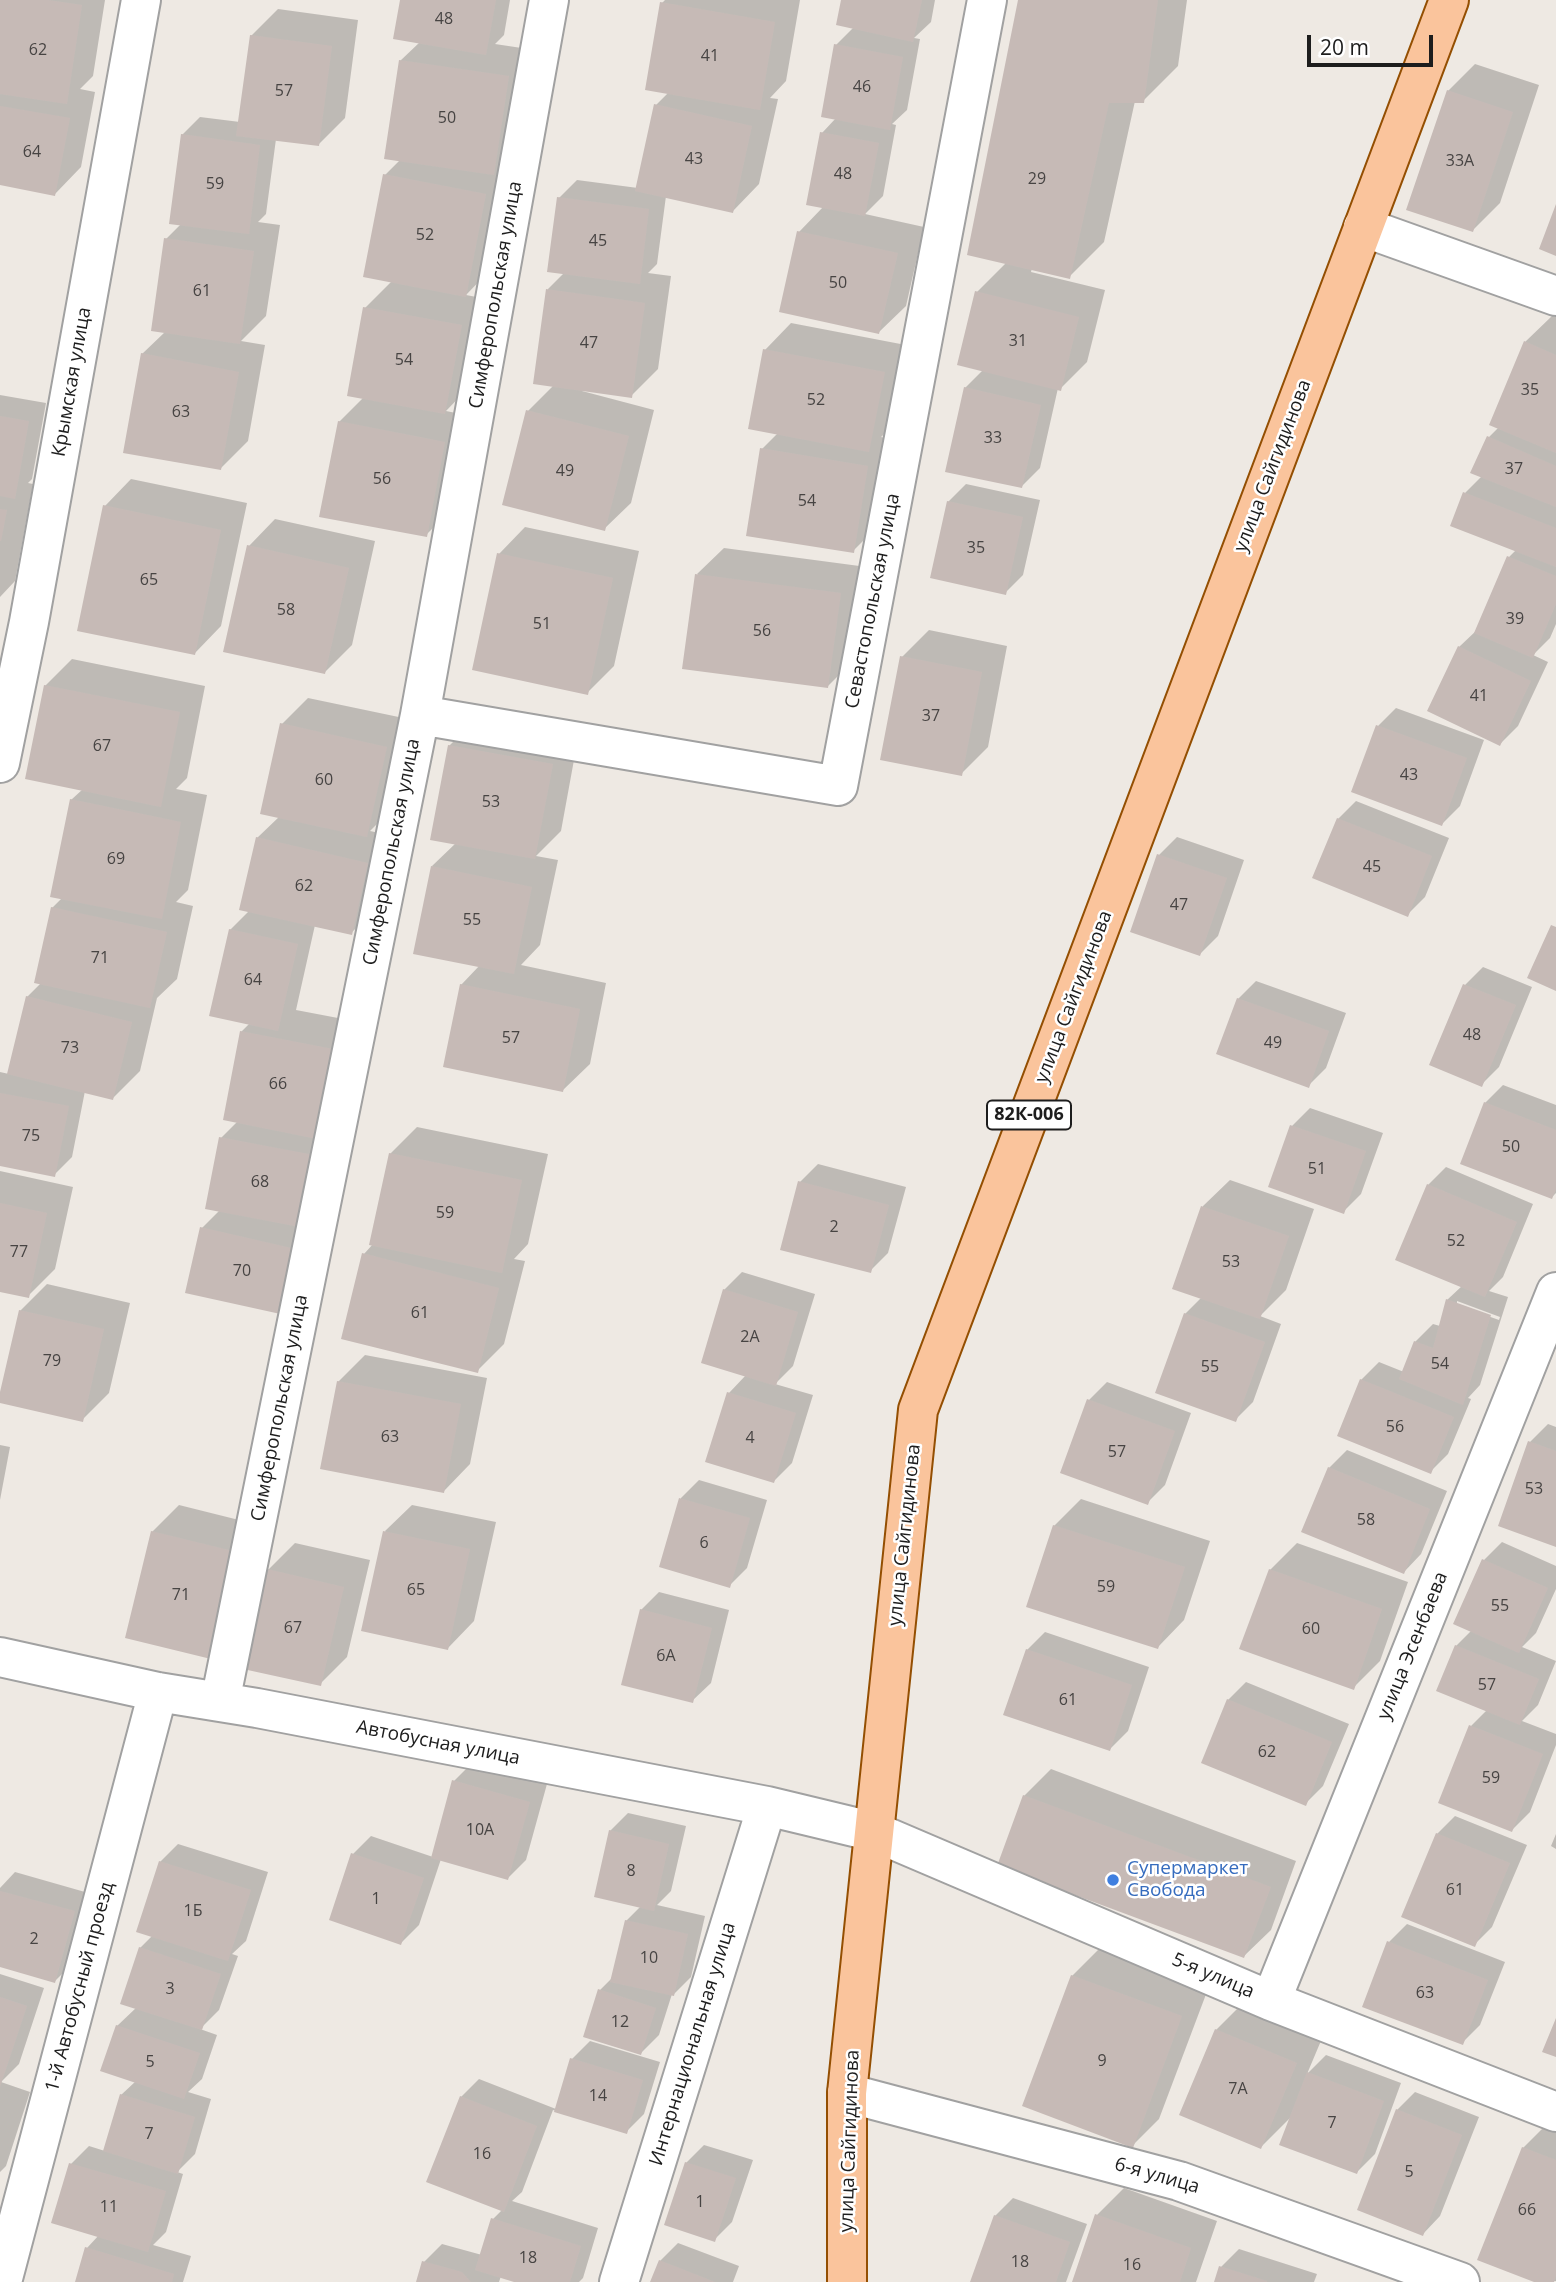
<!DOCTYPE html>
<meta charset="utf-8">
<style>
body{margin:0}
#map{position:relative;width:1556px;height:2282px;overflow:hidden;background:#eee9e3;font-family:"Open Sans",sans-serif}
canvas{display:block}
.scale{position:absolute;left:1307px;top:35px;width:126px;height:32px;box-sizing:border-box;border:4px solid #1d1d1d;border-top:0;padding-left:9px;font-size:21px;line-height:24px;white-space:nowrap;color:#1d1d1d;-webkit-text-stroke:5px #fff;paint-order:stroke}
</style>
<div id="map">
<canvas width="1556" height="2282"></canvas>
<div class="scale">20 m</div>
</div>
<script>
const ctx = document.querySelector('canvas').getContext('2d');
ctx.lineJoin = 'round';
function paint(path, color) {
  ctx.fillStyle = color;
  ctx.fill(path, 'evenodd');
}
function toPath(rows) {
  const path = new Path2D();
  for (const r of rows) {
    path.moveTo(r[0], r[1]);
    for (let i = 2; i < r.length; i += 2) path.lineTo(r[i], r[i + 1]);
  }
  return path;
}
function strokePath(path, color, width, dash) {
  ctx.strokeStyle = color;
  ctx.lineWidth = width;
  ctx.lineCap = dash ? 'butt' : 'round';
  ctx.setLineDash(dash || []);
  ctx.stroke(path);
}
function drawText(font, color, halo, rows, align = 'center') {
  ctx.font = font + ' "Open Sans",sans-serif';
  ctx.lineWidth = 5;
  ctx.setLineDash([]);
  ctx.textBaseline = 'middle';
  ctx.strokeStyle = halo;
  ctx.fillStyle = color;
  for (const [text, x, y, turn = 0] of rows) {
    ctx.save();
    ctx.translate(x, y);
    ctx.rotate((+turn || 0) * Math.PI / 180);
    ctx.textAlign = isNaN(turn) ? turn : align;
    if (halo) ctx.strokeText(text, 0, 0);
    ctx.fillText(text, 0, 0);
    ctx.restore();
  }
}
const shadow = toPath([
 [0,0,105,0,93,76,80,89,95,92,81,167,55,194,0,184],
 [401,0,510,0,504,35,495,44,535,50,492,268,466,295,487,299,471,385,446,411,471,416,453,508,426,535,339,422,364,397,365,308,392,281,385,175,400,160,400,61,420,42],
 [665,0,800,0,786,81,770,98,778,99,759,184,733,211,666,196,657,264,648,273,671,276,658,369,631,396,583,389,582,391,654,410,631,503,604,529,528,411,554,385,548,289,564,273,559,198,577,180,638,188,656,105,669,92,662,3],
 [843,0,935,0,931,22,914,38,920,39,907,110,892,124,896,125,883,196,865,214,924,227,906,306,879,332,799,232,824,206,822,133,836,118,836,45,854,27],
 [1020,0,1187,0,1178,66,1143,101,1135,101,1104,242,1069,277,1032,268,1031,272,1105,290,1087,362,1060,389,1058,388,1040,468,1022,486,965,388,984,369,977,292,1006,263],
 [278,9,358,20,345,118,318,145,276,139,266,214,258,222,280,225,266,316,241,341,265,345,248,441,221,468,142,354,165,332,166,239,181,224,182,135,200,117,240,122,251,36],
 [1475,64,1539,85,1500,203,1473,230,1448,91],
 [1552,316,1556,317,1556,624,1550,638,1533,655,1548,662,1518,726,1500,744,1459,647,1478,629,1509,557,1516,550,1465,493,1482,476,1489,437,1499,427,1525,342],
 [791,323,911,346,896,423,881,437,894,440,880,524,853,551,762,449,778,433,765,350],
 [0,395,46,403,32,479,28,483,33,484,15,581,0,597],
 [131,479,247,503,221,626,195,653,105,506],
 [966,484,1040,500,1023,575,1005,593,948,502],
 [275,519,375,541,352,645,325,672,249,546],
 [525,527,639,551,614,666,587,693,499,554],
 [724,548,867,567,855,659,828,686,697,574],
 [929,630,1007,646,988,747,961,774,902,657],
 [72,659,205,686,187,778,176,789,207,795,188,890,176,902,193,906,177,979,157,998,140,1071,113,1098,85,1091,72,1157,54,1175,0,1165,0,1072,9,1074,27,997,41,983,52,908,63,897,71,800,83,789,45,686],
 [308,698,413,720,393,808,370,831,394,836,378,907,351,933,315,925,296,1010,359,1022,302,1295,202,1228,220,1210,221,1138,238,1121,241,1032,250,1023,230,930,250,910,257,838,280,816,282,724],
 [1396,708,1484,740,1460,806,1442,824,1378,726],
 [476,719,578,738,561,831,536,856,558,860,540,945,521,965,606,983,590,1064,563,1090,461,985,480,965,432,866,456,843,449,746],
 [1356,801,1449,838,1425,897,1407,915,1338,819],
 [1177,837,1244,860,1218,936,1200,954,1159,855],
 [1483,967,1532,987,1499,1067,1481,1085,1465,985],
 [1256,981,1346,1013,1326,1068,1308,1086,1238,999],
 [1503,1085,1556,1105,1556,1193,1552,1197,1485,1103],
 [1310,1108,1383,1133,1361,1194,1343,1212,1270,1186,1292,1126],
 [417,1127,548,1154,528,1244,514,1259,525,1261,504,1344,477,1371,364,1254,373,1244,390,1154],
 [818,1164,906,1187,888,1253,870,1271,800,1182],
 [1446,1167,1533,1204,1503,1277,1489,1291,1508,1297,1480,1385,1468,1398,1471,1399,1448,1454,1430,1472,1361,1380,1379,1362,1404,1372,1415,1342,1433,1324,1440,1326,1447,1300,1462,1286,1428,1185],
 [1457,1301,1500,1317,1499,1320,1457,1305],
 [0,1171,73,1187,55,1269,28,1296,0,1290],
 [1230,1180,1314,1209,1286,1290,1260,1316,1281,1324,1253,1402,1235,1420,1185,1314,1202,1297,1175,1287,1203,1206],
 [742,1272,815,1294,793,1366,775,1384,813,1395,792,1463,774,1481,729,1393,746,1375,724,1290],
 [47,1284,130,1303,109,1393,82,1420,0,1401,20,1311],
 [365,1355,487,1378,470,1464,444,1491,338,1382],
 [1107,1382,1191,1413,1165,1485,1147,1503,1089,1400],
 [1548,1424,1556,1427,1556,1545,1530,1442],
 [0,1445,10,1447,0,1500],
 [1347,1450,1447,1491,1421,1554,1404,1572,1329,1468],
 [699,1480,767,1500,747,1568,729,1586,661,1566,681,1498],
 [1081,1499,1210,1541,1184,1620,1158,1647,1054,1526],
 [179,1505,263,1526,211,1657,152,1532],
 [412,1505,496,1522,474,1621,448,1648,385,1531],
 [1502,1542,1556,1566,1556,1589,1536,1633,1522,1647,1556,1661,1538,1705,1522,1721,1556,1734,1556,1745,1530,1812,1512,1830,1471,1726,1487,1710,1456,1646,1472,1630,1484,1560],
 [295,1543,370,1560,347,1657,320,1684,268,1570],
 [1297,1543,1408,1582,1380,1661,1353,1688,1270,1570],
 [659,1592,729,1610,711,1683,692,1701,641,1610],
 [1045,1632,1149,1667,1128,1731,1110,1749,1027,1650],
 [1246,1682,1349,1724,1323,1786,1305,1804,1228,1700],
 [472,1763,547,1784,526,1860,508,1878,441,1859,419,1925,401,1943,353,1854,371,1836,433,1857,454,1781],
 [1051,1769,1296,1861,1271,1930,1244,1956,1024,1796],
 [628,1813,686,1826,671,1891,657,1905,705,1916,691,1977,673,1995,672,1994,659,2035,641,2053,600,1990,613,1977,626,1921,641,1906,610,1831],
 [1455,1816,1527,1845,1492,1927,1474,1945,1403,1916,1437,1834],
 [1556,1834,1556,1849,1551,1846],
 [178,1844,268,1872,246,1941,232,1954,238,1956,219,2010,200,2029,217,2035,202,2079,188,2092,211,2099,195,2154,177,2172,183,2174,166,2232,153,2245,191,2256,183,2282,76,2282,87,2248,99,2235,71,2164,89,2146,105,2151,121,2095,136,2081,117,2026,137,2007,140,1948,153,1935,160,1862],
 [15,1872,92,1894,73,1963,55,1981,0,1966,0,1888],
 [1407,1924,1505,1962,1480,2025,1462,2043,1389,1942],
 [1099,1949,1208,1989,1159,2119,1132,2146,1072,1976],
 [0,1974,44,1988,19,2064,1,2082,30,2092,6,2166,0,2172],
 [1243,2003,1323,2036,1307,2074,1326,2055,1401,2083,1375,2154,1357,2172,1292,2116,1261,2147,1216,2030],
 [590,2041,660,2062,644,2114,626,2132,553,2110,522,2192,512,2201,598,2228,583,2278,579,2282,520,2282,501,2276,499,2282,418,2282,424,2262,442,2244,482,2255,493,2219,503,2209,461,2097,479,2079,556,2109,572,2059],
 [1415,2092,1479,2117,1440,2216,1423,2234,1397,2110],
 [1550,2121,1556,2124,1556,2281,1539,2282,1523,2148],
 [704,2145,753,2160,732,2222,714,2240,686,2163],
 [1124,2188,1217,2221,1196,2282,1073,2282,1097,2215],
 [1013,2198,1087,2224,1066,2282,972,2282,995,2216],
 [678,2243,739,2266,733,2282,652,2282,660,2261],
 [1239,2249,1317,2274,1314,2282,1216,2282,1221,2267]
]);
const building = toPath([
 [0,0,48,0,82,5,67,104,0,94],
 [400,0,496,0,486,55,393,39],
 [841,0,922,0,913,42,836,25],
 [1018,0,1158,0,1144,103,1109,103,1070,279,967,255],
 [660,2,775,22,760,110,645,90],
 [250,35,332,46,319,146,236,136],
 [834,44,903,57,890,130,821,117],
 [399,60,509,76,494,175,384,159],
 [1447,90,1513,112,1473,232,1406,210],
 [654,104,752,126,733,213,635,191],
 [0,106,70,118,55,196,0,185],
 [820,132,879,143,865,216,806,205],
 [181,134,260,145,249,234,169,224],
 [383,174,486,194,466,297,363,277],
 [557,197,649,209,640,284,547,272],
 [1556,204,1556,256,1539,249],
 [797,231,898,253,879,334,779,312],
 [164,238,254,251,240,344,151,331],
 [546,289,645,303,632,398,533,384],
 [975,291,1079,317,1061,391,957,365],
 [363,307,462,325,445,414,347,396],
 [1524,341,1556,355,1556,453,1489,425],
 [763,349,885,372,869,452,748,429],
 [141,353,239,372,221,470,123,453],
 [964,387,1041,405,1022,488,945,472],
 [526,410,629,436,605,531,502,505],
 [0,416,29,421,15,499,0,496],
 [338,421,445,442,427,537,319,517],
 [1487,436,1556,466,1556,507,1470,473],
 [760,448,868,466,854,553,746,536],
 [1463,492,1556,528,1556,567,1450,526],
 [947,501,1023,517,1006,595,930,578],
 [103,505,221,530,195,655,77,631],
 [0,509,7,510,1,541,0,541],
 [247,545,349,568,325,674,223,652],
 [497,553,613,578,588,695,472,670],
 [1507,556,1556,576,1556,604,1533,658,1474,633],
 [695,574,841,593,828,688,682,669],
 [1458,646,1531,681,1500,746,1427,711],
 [900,656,982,672,962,776,880,760],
 [44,685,180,712,161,807,25,779],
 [280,723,387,747,367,837,260,814],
 [1376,725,1467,758,1442,826,1351,792],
 [448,745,553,764,535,859,430,840],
 [70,799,181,822,162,919,50,897],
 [1337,818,1432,856,1408,917,1312,878],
 [256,837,368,863,352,935,239,910],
 [1157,854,1227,878,1200,956,1130,932],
 [431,866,532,887,514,974,413,954],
 [51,907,167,932,150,1008,34,983],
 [1551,925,1556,927,1556,991,1527,978],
 [229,929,298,944,278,1031,209,1016],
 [460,984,580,1009,563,1092,443,1067],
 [1463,984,1516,1005,1482,1087,1429,1065],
 [26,996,132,1022,113,1100,7,1074],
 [1237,998,1329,1031,1309,1088,1216,1054],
 [240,1031,333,1049,317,1139,223,1120],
 [0,1093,69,1106,55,1177,0,1166],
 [1484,1102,1556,1130,1556,1189,1552,1199,1460,1164],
 [1290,1125,1366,1151,1344,1214,1268,1187],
 [219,1137,314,1155,300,1227,205,1209],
 [389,1153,522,1180,502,1273,369,1245],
 [798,1181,889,1205,871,1273,780,1250],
 [1427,1184,1517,1222,1485,1297,1395,1260],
 [0,1203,47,1213,29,1298,0,1292],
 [1201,1206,1289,1236,1260,1319,1172,1289],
 [200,1227,300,1250,285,1315,185,1293],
 [362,1253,499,1288,478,1373,341,1339],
 [723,1289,798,1312,776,1386,701,1363],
 [1446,1299,1491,1315,1463,1405,1399,1379,1414,1341,1433,1348],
 [19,1310,104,1329,83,1422,0,1403,0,1392],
 [1184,1313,1265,1342,1236,1422,1155,1393],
 [1360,1379,1454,1417,1431,1474,1337,1436],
 [337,1381,461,1404,444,1493,320,1469],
 [727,1392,796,1413,774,1483,705,1462],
 [1087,1399,1175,1431,1148,1505,1060,1473],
 [1528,1441,1556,1451,1556,1547,1498,1526],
 [1328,1467,1430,1509,1404,1574,1301,1532],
 [679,1498,750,1518,730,1588,659,1567],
 [1053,1525,1185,1567,1158,1649,1026,1607],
 [151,1531,237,1552,211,1659,125,1638],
 [383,1531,470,1549,448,1650,361,1631],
 [1482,1559,1548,1588,1519,1653,1453,1624],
 [267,1569,344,1587,321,1686,243,1669],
 [1269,1569,1382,1609,1354,1690,1239,1649],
 [640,1609,712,1628,693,1703,621,1685],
 [1455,1645,1539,1679,1520,1725,1436,1691],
 [1026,1649,1132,1685,1110,1751,1003,1715],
 [1227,1699,1332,1742,1306,1806,1201,1763],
 [1469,1725,1543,1754,1512,1832,1438,1803],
 [452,1780,530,1802,508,1880,431,1858],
 [1023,1795,1271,1887,1244,1958,997,1866],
 [609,1830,669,1844,654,1911,594,1897],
 [1436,1833,1510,1863,1475,1947,1401,1917],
 [351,1853,424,1878,401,1945,329,1920],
 [159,1861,251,1890,228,1961,136,1932],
 [0,1891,75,1911,55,1983,0,1967],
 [625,1920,688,1934,674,1996,610,1982],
 [1387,1941,1488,1980,1463,2045,1362,2007],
 [139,1947,221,1974,202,2030,120,2004],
 [1071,1975,1182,2016,1133,2148,1022,2106],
 [598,1989,656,2008,641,2055,583,2037],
 [0,1997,27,2006,0,2087],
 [1556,2018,1556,2057,1542,2052],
 [116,2025,200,2053,184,2099,100,2071],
 [1215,2029,1297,2063,1261,2149,1179,2115],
 [570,2058,643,2080,627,2134,554,2112],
 [1307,2072,1384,2101,1357,2174,1279,2145],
 [120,2094,195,2117,178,2174,103,2151],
 [460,2096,537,2126,504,2212,426,2182],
 [1396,2109,1462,2135,1423,2236,1357,2210],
 [1522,2147,1556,2160,1556,2276,1554,2282,1534,2282,1477,2260],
 [685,2162,736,2178,715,2242,664,2225],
 [69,2163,166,2191,148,2252,51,2223],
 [1095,2214,1191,2248,1180,2282,1072,2282],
 [994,2215,1070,2242,1056,2282,970,2282],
 [491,2218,581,2246,570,2282,514,2282,475,2270],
 [85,2247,174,2274,172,2282,75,2282],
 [659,2260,715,2282,650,2282],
 [422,2261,462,2272,471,2282,416,2282],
 [1219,2266,1267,2281,1267,2282,1214,2282]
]);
const minor = toPath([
 [1363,227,1556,296],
 [420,715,838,786,987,0],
 [0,763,29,622,141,0],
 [0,1657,158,1692,257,1708,767,1806,875,1832,1271,2001,1556,2112],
 [220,1702,420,715,549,0],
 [1271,2001,1556,1292],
 [847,2093,1179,2181,1460,2282],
 [2,2282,158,1692],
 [619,2282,767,1806]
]);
const primary = toPath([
 [847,2282,847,2093,918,1410,1449,0]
]);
const markers = [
 [1113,1880,7,"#3f7fe0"]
];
const numberNames = [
 ["48",444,19],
 ["62",38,50],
 ["41",710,56],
 ["46",862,87],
 ["57",284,91],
 ["50",447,118],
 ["64",32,152],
 ["43",694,159],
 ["33А",1460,161],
 ["48",843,174],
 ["29",1037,179],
 ["59",215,184],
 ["52",425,235],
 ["45",598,241],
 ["50",838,283],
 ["61",202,291],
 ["31",1018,341],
 ["47",589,343],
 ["54",404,360],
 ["35",1530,390],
 ["52",816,400],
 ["63",181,412],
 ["33",993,438],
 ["37",1514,469],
 ["49",565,471],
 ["56",382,479],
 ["54",807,501],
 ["35",976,548],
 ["65",149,580],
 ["58",286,610],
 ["39",1515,619],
 ["51",542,624],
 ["56",762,631],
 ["41",1479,696],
 ["37",931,716],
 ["67",102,746],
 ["43",1409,775],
 ["60",324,780],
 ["53",491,802],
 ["69",116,859],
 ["45",1372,867],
 ["62",304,886],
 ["47",1179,905],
 ["55",472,920],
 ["71",100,958],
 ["64",253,980],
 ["48",1472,1035],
 ["57",511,1038],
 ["49",1273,1043],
 ["73",70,1048],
 ["66",278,1084],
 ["75",31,1136],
 ["50",1511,1147],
 ["51",1317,1169],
 ["68",260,1182],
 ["59",445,1213],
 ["2",834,1227],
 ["52",1456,1241],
 ["77",19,1252],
 ["53",1231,1262],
 ["70",242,1271],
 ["61",420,1313],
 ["2А",750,1337],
 ["79",52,1361],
 ["54",1440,1364],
 ["55",1210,1367],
 ["56",1395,1427],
 ["63",390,1437],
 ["4",750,1438],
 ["57",1117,1452],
 ["53",1534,1489],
 ["58",1366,1520],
 ["6",704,1543],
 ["59",1106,1587],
 ["65",416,1590],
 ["71",181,1595],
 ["55",1500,1606],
 ["67",293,1628],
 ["60",1311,1629],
 ["6А",666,1656],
 ["57",1487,1685],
 ["61",1068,1700],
 ["62",1267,1752],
 ["59",1491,1778],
 ["10А",480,1830],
 ["8",631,1871],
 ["61",1455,1890],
 ["1",376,1899],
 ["1Б",193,1911],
 ["2",34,1939],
 ["10",649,1958],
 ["3",170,1989],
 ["63",1425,1993],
 ["12",620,2022],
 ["9",1102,2061],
 ["5",150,2062],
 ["7А",1238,2089],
 ["14",598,2096],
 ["7",1332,2123],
 ["7",149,2134],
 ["16",482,2154],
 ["5",1409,2172],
 ["1",700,2202],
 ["11",109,2207],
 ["66",1527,2210],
 ["18",528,2258],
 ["18",1020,2262],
 ["16",1132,2265]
];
const shields = [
 [1029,1115,84]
];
const shieldNames = [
 ["82К-006",1029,1115]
];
const streetNames = [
 ["Симферопольская улица",496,295,-80],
 ["Крымская улица",72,382,-80],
 ["улица Сайгидинова",1273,466,-69],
 ["Севастопольская улица",873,601,-79],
 ["Симферопольская улица",392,852,-79],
 ["улица Сайгидинова",1074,997,-69],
 ["Симферопольская улица",280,1408,-79],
 ["улица Сайгидинова",905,1535,-84],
 ["улица Эсенбаева",1413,1646,-68],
 ["Автобусная улица",438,1743,11],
 ["5-я улица",1213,1976,23],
 ["1-й Автобусный проезд",80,1987,-75],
 ["Интернациональная улица",693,2044,-73],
 ["улица Сайгидинова",850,2141,-88],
 ["6-я улица",1157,2176,16]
];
const shopNames = [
 ["Супермаркет",1127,1869],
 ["Свобода",1127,1891]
];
paint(shadow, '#0003');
paint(building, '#c6bab6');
strokePath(minor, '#a1a1a1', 42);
strokePath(primary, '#944f02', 42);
strokePath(minor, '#fff', 38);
strokePath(primary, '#fac49c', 38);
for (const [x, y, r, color] of markers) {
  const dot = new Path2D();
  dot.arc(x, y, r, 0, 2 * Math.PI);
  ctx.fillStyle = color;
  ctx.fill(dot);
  strokePath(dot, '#fff', 2.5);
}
drawText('16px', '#474443', null, numberNames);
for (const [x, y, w] of shields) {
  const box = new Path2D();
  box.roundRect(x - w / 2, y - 14.5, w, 29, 5);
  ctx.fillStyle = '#fff';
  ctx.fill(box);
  strokePath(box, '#1d1d1d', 2);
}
drawText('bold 18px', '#1d1d1d', null, shieldNames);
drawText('19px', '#1d1d1d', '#fff', streetNames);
drawText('19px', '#366cbe', '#fff', shopNames, 'left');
</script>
